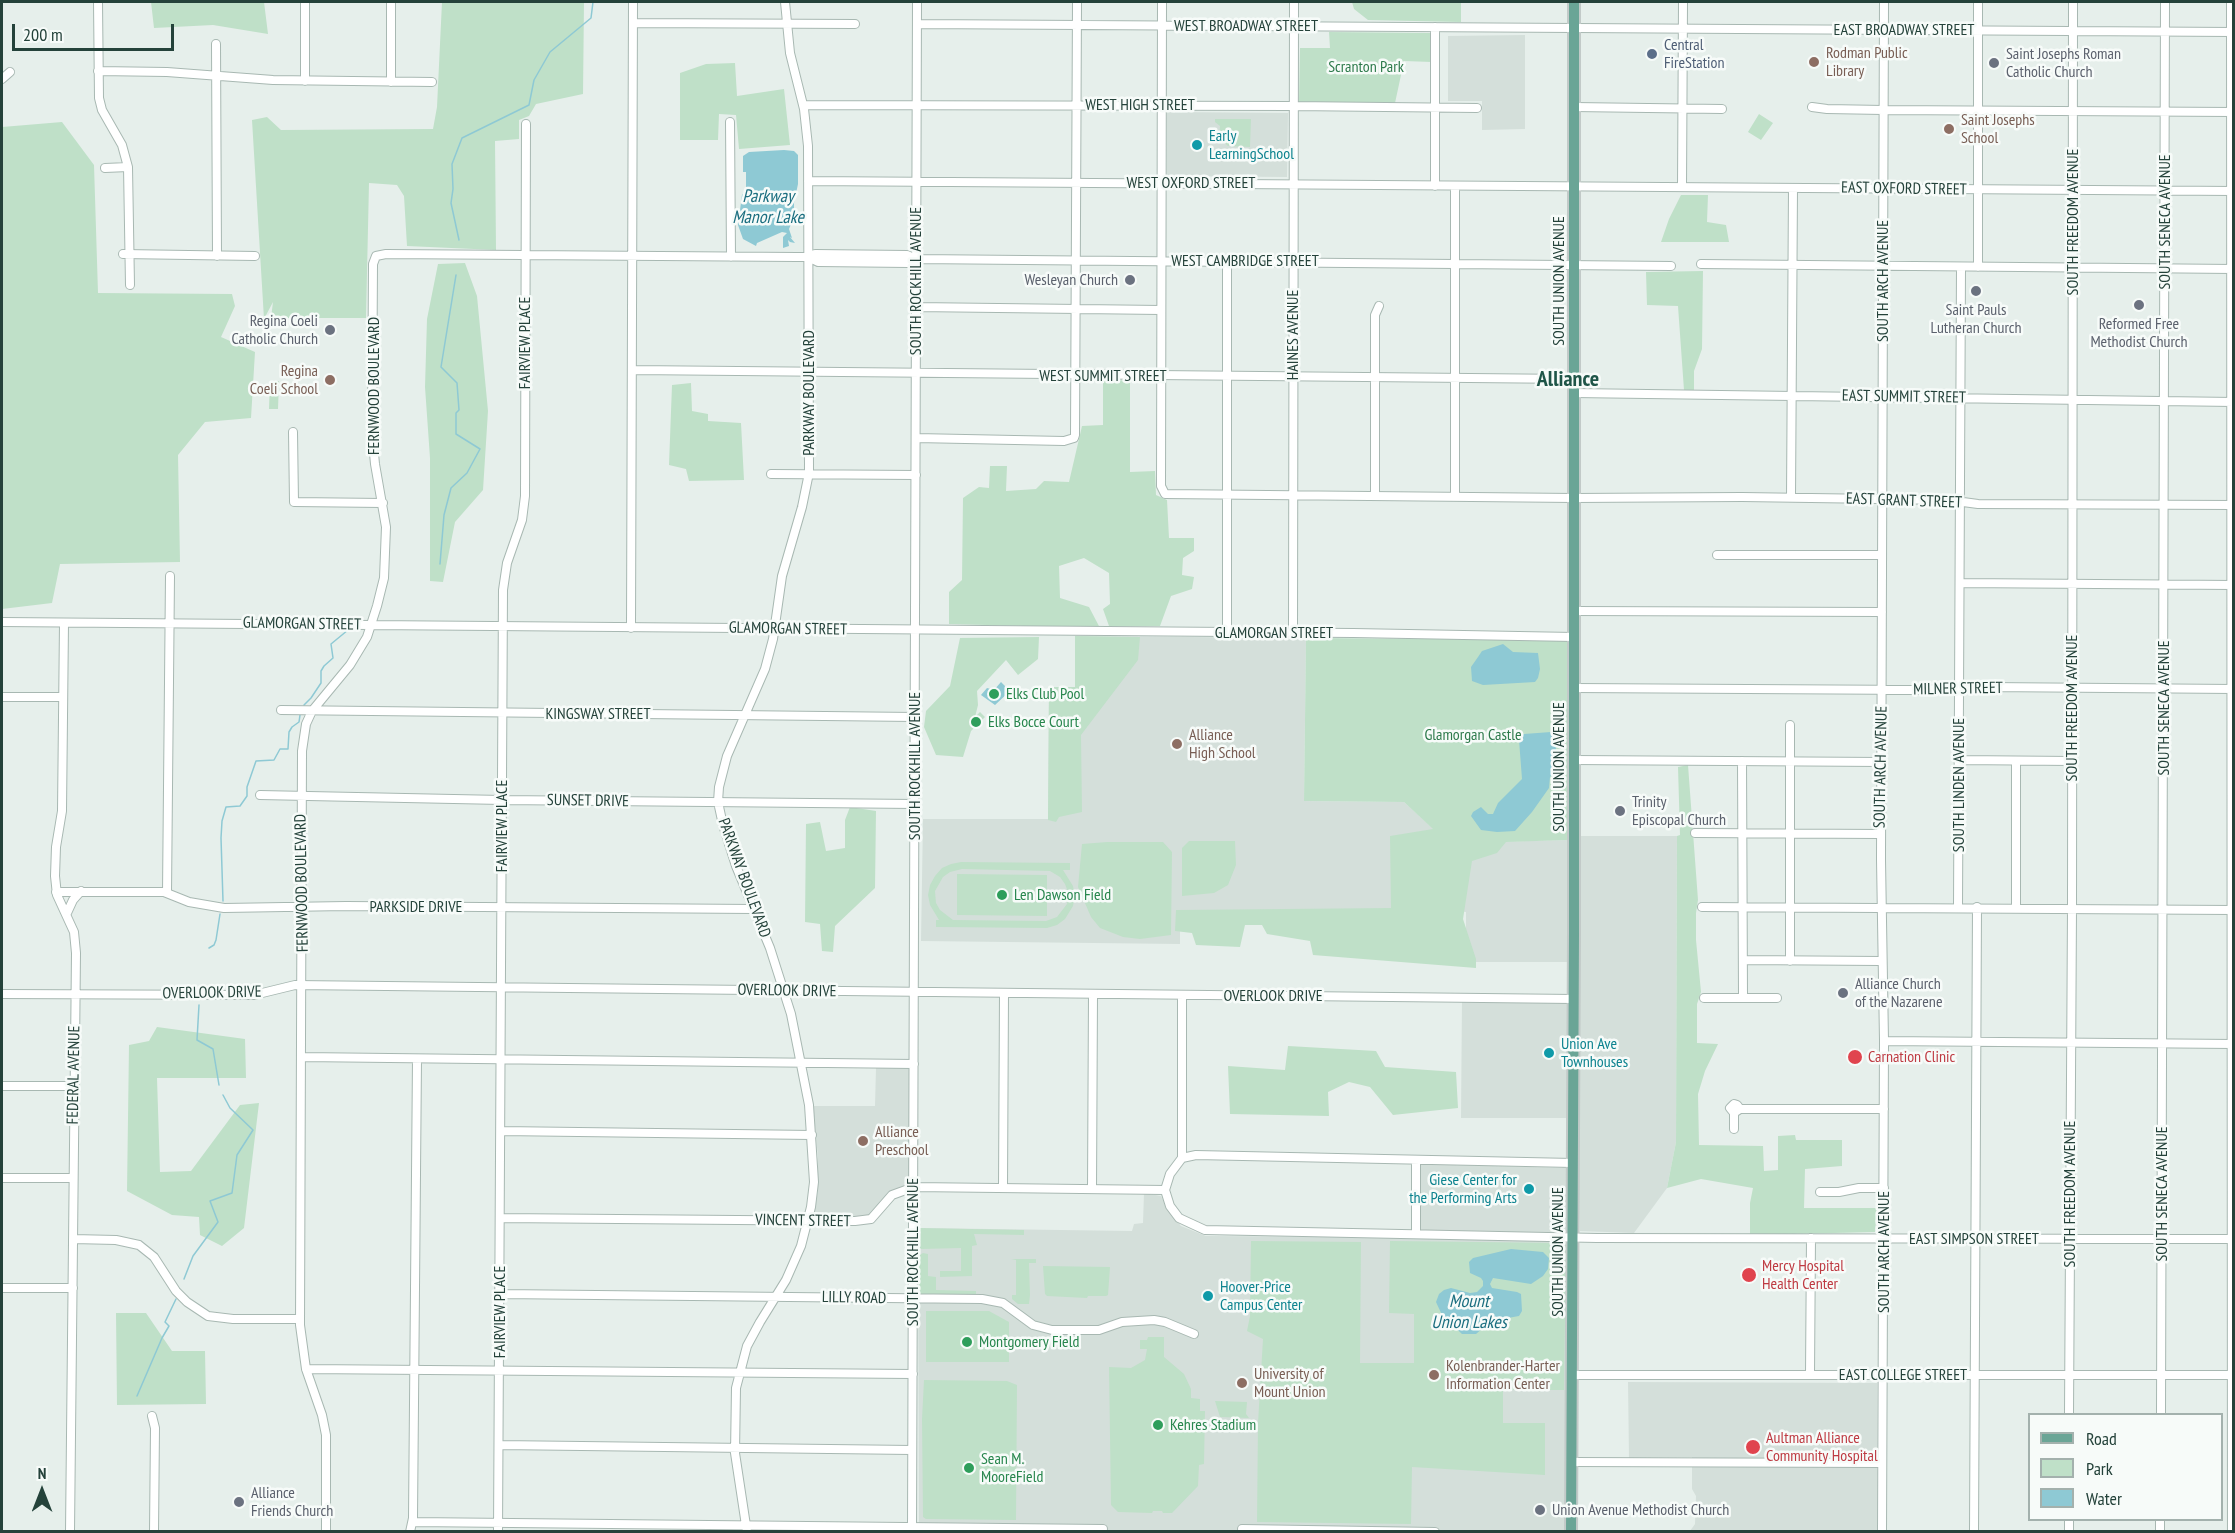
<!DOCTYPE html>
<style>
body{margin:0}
#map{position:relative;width:2235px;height:1533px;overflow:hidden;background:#e6efeb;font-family:"PT Sans Narrow",sans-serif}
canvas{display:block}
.frame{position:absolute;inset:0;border:3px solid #24423a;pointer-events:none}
.legend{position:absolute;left:2028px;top:1413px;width:195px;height:108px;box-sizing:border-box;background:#f7fbf9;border:2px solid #a3b1ad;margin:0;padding:8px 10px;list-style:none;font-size:18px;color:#24423a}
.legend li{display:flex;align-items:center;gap:12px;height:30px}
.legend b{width:30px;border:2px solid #a3b1ad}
.north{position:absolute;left:12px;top:1461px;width:60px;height:60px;-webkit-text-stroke:4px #f7fbf9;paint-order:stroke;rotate:0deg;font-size:16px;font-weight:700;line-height:24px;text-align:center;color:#24423a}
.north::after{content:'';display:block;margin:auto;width:21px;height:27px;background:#24423a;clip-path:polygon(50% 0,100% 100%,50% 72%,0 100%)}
.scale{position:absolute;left:12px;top:24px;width:162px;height:27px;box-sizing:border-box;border:3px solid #24423a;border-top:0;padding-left:8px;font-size:18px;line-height:21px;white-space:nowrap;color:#24423a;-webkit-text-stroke:4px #f7fbf9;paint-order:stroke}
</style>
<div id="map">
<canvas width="2235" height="1533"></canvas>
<div class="frame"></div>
<ul class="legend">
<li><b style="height:8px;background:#6aa596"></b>Road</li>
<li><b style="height:16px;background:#bfe0c8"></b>Park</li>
<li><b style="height:16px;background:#8ec9d4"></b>Water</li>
</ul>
<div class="north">N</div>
<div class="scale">200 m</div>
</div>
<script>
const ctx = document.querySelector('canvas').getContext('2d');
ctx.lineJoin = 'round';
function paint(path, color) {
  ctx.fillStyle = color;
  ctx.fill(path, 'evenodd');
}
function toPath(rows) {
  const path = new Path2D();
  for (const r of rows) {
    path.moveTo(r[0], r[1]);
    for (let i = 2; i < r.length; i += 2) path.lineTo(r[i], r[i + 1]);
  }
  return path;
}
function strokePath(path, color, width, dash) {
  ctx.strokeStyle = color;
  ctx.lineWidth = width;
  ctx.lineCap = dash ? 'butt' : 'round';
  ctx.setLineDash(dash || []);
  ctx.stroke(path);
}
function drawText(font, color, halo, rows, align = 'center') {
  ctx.font = font + ' "PT Sans Narrow",sans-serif';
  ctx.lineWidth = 5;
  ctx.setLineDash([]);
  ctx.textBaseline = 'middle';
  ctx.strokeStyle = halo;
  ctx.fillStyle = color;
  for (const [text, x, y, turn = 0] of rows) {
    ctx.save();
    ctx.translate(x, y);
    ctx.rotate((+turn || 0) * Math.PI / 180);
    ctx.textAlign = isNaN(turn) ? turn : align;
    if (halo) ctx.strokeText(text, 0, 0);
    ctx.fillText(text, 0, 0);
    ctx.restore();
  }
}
const built = toPath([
 [1525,35,1525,129,1482,130,1482,101,1448,101,1448,36],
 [1167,112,1288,113,1287,177,1167,176],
 [1075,636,1306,638,1304,801,1404,802,1449,843,1567,840,1567,962,1466,962,1466,912,1453,911,1180,912,1180,944,921,941,923,819,1048,819,1049,687,1075,687],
 [1574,836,1677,836,1676,1142,1667,1188,1634,1233,1580,1231,1574,966],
 [1462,998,1574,999,1573,1118,1461,1118],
 [876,1068,909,1068,909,1184,889,1192,871,1215,865,1217,814,1217,818,1190,818,1157,813,1106,875,1106],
 [1418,1164,1566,1168,1565,1531,919,1531,918,1228,1132,1231,1134,1224,1143,1223,1144,1193,1161,1196,1172,1215,1181,1226,1206,1236,1418,1237],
 [1628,1382,1877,1383,1877,1531,1690,1531,1695,1524,1696,1496,1692,1489,1692,1457,1629,1458]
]);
const green = toPath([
 [151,2,264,2,268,34,213,25,154,28],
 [442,2,584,2,583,94,536,104,529,116,519,120,519,139,495,141,496,250,407,246,404,196,397,185,369,183,366,318,271,318,273,302,264,319,252,120,267,117,281,130,433,129,437,107],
 [1352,2,1461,2,1461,22,1368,20,1354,9],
 [1329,32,1431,33,1432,62,1404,61,1395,103,1299,102,1300,48,1330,48],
 [735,63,737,96,784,89,790,145,739,149,736,115,719,114,718,140,680,140,680,73,706,64],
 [1759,114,1773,123,1761,140,1748,132],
 [1215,119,1251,119,1250,147,1228,146,1219,138,1220,126,1215,122],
 [62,122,94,165,98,293,232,294,235,306,221,337,255,352,251,418,205,422,178,455,180,562,60,564,52,603,2,609,2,127],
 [1681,195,1708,195,1707,222,1726,225,1729,242,1661,242,1669,219],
 [465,263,477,296,488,411,483,490,455,522,443,582,430,581,430,458,425,387,427,319,438,264],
 [1703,271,1702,349,1694,371,1694,390,1684,390,1678,306,1647,305,1646,272],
 [1130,380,1130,472,1155,471,1156,495,1167,500,1169,538,1194,538,1194,551,1183,558,1182,575,1194,577,1192,589,1171,596,1160,626,1109,626,1103,609,1110,604,1109,573,1084,558,1059,566,1060,598,1089,607,1100,628,949,624,949,592,962,580,963,498,979,487,989,488,990,466,1007,466,1006,491,1036,489,1044,481,1069,482,1082,426,1103,425,1103,381],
 [270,381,279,381,278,409,269,409],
 [691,383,692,411,708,414,708,421,741,423,744,480,689,481,686,469,669,465,672,385],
 [1075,636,1140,637,1138,660,1081,735,1082,812,1059,817,1056,822,1048,820,1049,687,1075,687],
 [1039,637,1038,659,1018,675,1006,660,977,691,978,705,975,717,980,712,985,717,971,731,963,757,936,755,924,727,926,711,950,686,960,638],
 [1306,638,1570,640,1567,840,1506,842,1497,853,1472,861,1463,919,1476,959,1476,968,1313,955,1310,941,1267,934,1262,925,1245,925,1240,947,1196,945,1192,933,1175,931,1176,910,1391,908,1390,836,1433,829,1404,802,1304,801],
 [1688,765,1698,900,1696,913,1696,940,1701,992,1697,1004,1697,1043,1718,1044,1705,1071,1698,1094,1699,1145,1763,1146,1764,1171,1778,1170,1778,1136,1795,1135,1796,1140,1842,1140,1842,1166,1805,1169,1804,1208,1877,1208,1875,1232,1750,1235,1750,1203,1753,1188,1701,1179,1667,1188,1676,1142,1677,836,1680,835,1678,767],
 [850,807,876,811,875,888,835,926,833,952,822,951,820,924,805,922,806,824,820,822,826,851,845,848,845,820],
 [1189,841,1235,841,1236,865,1228,885,1214,893,1182,896,1182,848],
 [1107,842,1163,842,1172,852,1171,935,1140,939,1123,937,1100,928,1091,917,1078,887,1082,844],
 [961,862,1070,863,1070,870,1063,870,1073,886,1075,896,1073,906,1065,919,1057,925,1047,928,936,927,936,920,939,920,930,905,928,895,930,885,935,876,942,868,951,864],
 [962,869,1050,871,1060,877,1065,884,1068,892,1067,904,1057,917,1046,921,953,920,940,910,936,903,935,891,943,877,950,872],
 [957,874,1047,875,1047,916,957,915],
 [157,1027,245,1039,246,1078,157,1078,160,1172,191,1171,240,1105,259,1103,244,1228,222,1246,200,1235,199,1217,172,1215,127,1191,129,1045,149,1041],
 [1288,1046,1376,1051,1385,1067,1456,1072,1458,1108,1393,1115,1370,1087,1349,1082,1328,1092,1329,1116,1230,1114,1228,1066,1285,1070],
 [918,1228,1024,1230,1024,1235,974,1234,977,1245,972,1246,972,1276,940,1277,940,1271,961,1271,961,1248,921,1249,918,1245],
 [1251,1241,1361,1242,1360,1363,1414,1363,1414,1314,1389,1313,1390,1241,1566,1243,1564,1390,1503,1390,1503,1423,1545,1423,1545,1475,1412,1467,1411,1524,1257,1522,1258,1423,1263,1339,1247,1331,1250,1316],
 [923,1253,928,1254,928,1276,936,1277,936,1290,976,1291,976,1294,919,1294,918,1256],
 [1011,1259,1036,1259,1036,1263,1029,1263,1030,1295,1029,1304,1018,1304,1012,1299,1012,1295,1016,1295,1016,1260],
 [1043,1266,1110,1267,1108,1295,1106,1296,1088,1296,1087,1298,1047,1296,1045,1294],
 [926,1311,989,1311,1009,1322,1009,1362,926,1362],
 [116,1313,146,1313,172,1351,205,1351,206,1404,117,1405],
 [1148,1337,1164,1337,1164,1357,1184,1374,1191,1389,1191,1398,1200,1399,1200,1411,1205,1411,1204,1464,1199,1465,1198,1486,1172,1513,1163,1513,1162,1511,1153,1511,1152,1513,1118,1512,1111,1505,1109,1367,1131,1368,1145,1360,1147,1349,1140,1349,1140,1340,1147,1340],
 [924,1380,1007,1381,1017,1385,1016,1520,926,1519,923,1517,922,1419],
 [1215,1401,1247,1402,1246,1414,1249,1418,1220,1417]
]);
const water = toPath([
 [784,150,794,151,798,155,798,184,794,203,794,217,789,229,792,238,790,237,795,243,790,242,788,240,789,246,783,248,783,237,787,233,782,232,757,243,756,246,743,239,738,225,742,195,746,189,746,172,743,172,743,156,749,152],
 [1503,644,1513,652,1538,653,1540,669,1538,678,1535,682,1483,685,1472,681,1471,667,1478,657,1482,651],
 [1001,682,1010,691,995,705,981,695,987,688,994,690],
 [1551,732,1555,734,1557,767,1550,777,1549,788,1532,812,1515,831,1497,832,1481,830,1471,816,1473,812,1481,807,1488,814,1493,814,1498,803,1522,779,1519,740,1521,736,1524,734],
 [1511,1249,1543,1252,1549,1258,1548,1269,1543,1276,1531,1284,1493,1278,1490,1284,1492,1288,1517,1292,1521,1294,1522,1311,1519,1316,1491,1321,1476,1334,1462,1334,1442,1315,1436,1302,1439,1294,1444,1290,1451,1288,1470,1293,1477,1292,1483,1286,1483,1281,1481,1278,1470,1273,1469,1262,1473,1258]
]);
const stream = toPath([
 [459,240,451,203,453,189,452,164,462,138,529,105,534,80,550,52,591,18,593,2],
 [440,564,444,515,451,488,467,473,480,449,456,434,456,413,459,410,457,383,441,367,456,275],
 [304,705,311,698,321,683,321,671,324,666,333,658,331,644,348,630],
 [223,901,221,838,222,821,226,807,240,806,247,796,247,787,256,761,274,760,280,749,288,749,289,732,292,727,299,722,300,715],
 [209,948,214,945,216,940,220,914],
 [199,1005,197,1040,213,1049,219,1085],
 [184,1279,193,1256,218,1222,210,1201,232,1193,237,1155,253,1130,230,1108,223,1095],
 [137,1396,162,1338,169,1326,165,1322,176,1299]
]);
const minor = toPath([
 [98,2,99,98,102,110,122,145,128,167,130,285],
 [391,2,391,82],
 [1162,2,1161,486,1165,494,1574,498,1742,497,1948,500,1978,504,2234,505],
 [2231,2,2232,1532],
 [633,23,855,24],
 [917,24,2234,32],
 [1435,27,1435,186],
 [216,44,217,256],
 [98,71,167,72,273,80,432,82],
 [2,79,10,72],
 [305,81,305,2],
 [803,105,1293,106,1477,108],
 [1574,107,1722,109],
 [1812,107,1827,109,1883,110,2234,112],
 [730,122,731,257],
 [105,168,128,167],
 [808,181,2234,191],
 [1455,186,1455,497],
 [1682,187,1683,2],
 [123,254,255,256],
 [808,257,818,262,909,263,916,259],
 [1227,261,1227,633],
 [1701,264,2234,269],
 [1978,267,1978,2],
 [916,307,1161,310],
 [633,370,1574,379],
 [1574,393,2234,402],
 [293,432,294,502,383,503],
 [916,438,1064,441,1074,438,1075,435,1077,2],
 [771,474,916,475],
 [1375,496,1375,315,1379,306],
 [1791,497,1793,188],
 [1717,555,1882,555],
 [1960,583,2234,585],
 [1574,611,1882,612],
 [2,622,1353,633,1574,637],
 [64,623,62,811,56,847,55,876,57,895,74,932,76,953,70,1532],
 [631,628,633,2],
 [1293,633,1294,2],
 [1574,688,1921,690,1988,687,2234,689],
 [2,697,63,697],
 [281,710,915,717],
 [1790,725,1790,961],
 [1574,760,1882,762],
 [1959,760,2072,761],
 [1742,761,1743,998],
 [2016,761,2016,908],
 [260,795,502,800,915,804],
 [1695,833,1881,834],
 [56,892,164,892,189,902,224,908,346,906,754,909],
 [167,893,170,576],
 [1702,907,2234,910],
 [1958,907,1961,267],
 [67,913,73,900,81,891],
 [1743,960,1881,961],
 [2,994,254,995,295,985,1574,999],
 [1182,996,1182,1158,1170,1174,1165,1190,1170,1206,1179,1218,1205,1230,1597,1238,2232,1239],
 [1704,998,1777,998],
 [1884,1041,2234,1044],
 [302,1057,914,1064],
 [2,1086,74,1086],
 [1740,1109,1884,1109],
 [1734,1113,1740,1109,1737,1105,1734,1104,1730,1108,1734,1113,1734,1129],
 [501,1131,812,1135],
 [1182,1158,1196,1155,1573,1163],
 [1416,1160,1416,1234],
 [2,1178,73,1178],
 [1003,1188,1004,993],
 [1092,1189,1093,994],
 [1820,1192,1839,1192,1859,1188,1884,1188],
 [500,1218,855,1221,871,1219,892,1195,914,1187,1165,1190],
 [73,1239,116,1240,139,1245,154,1257,176,1291,187,1302,208,1316,233,1319,300,1319],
 [2,1288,73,1288],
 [500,1294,982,1299,1003,1303,1033,1325,1052,1330,1099,1330,1122,1322,1154,1320,1165,1322,1194,1334],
 [306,1369,913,1374],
 [1810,1374,1811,1238],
 [1572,1375,2234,1375],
 [2069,1414,2072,909,2073,2],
 [2161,1414,2165,2],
 [152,1416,155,1428,154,1532],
 [499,1445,912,1450],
 [1572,1462,1882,1463],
 [413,1522,1103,1529],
 [1242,1529,1435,1532],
 [326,1532,326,1435,322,1415,306,1369,300,1325,302,751,306,724,312,711,350,665,367,637,377,606,384,578,386,527,375,464,372,432,373,264,376,256,386,254,797,257,808,257,815,254,907,255,916,259,1671,266],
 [410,1532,413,1518,417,1059],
 [498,1532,503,590,507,563,522,520,525,496,526,124],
 [747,1532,735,1453,736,1388,747,1346,760,1322,786,1280,801,1246,811,1207,814,1182,809,1105,791,1014,770,948,736,866,723,825,718,802,719,787,727,756,765,669,773,639,782,576,802,507,809,473,808,146,804,109,790,53,785,2],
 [912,1532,917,2],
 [1882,1532,1884,1041,1881,860,1884,2],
 [1974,1532,1977,907],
 [2069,1532,2069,1520],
 [2160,1532,2160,1520]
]);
const major = toPath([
 [1571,1532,1574,933,1574,2]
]);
const markers = [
 [1652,54,6,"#5c6f8a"],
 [1814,62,6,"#8d6e63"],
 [1994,63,6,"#6b7280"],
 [1949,129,6,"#8d6e63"],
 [1197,145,6,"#0f9aa8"],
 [1130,280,6,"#6b7280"],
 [1976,291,6,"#6b7280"],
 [2139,305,6,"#6b7280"],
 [330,330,6,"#6b7280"],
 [330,380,6,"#8d6e63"],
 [994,694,6,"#2e9e5b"],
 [976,722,6,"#2e9e5b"],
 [1177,744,6,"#8d6e63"],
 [1620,811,6,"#6b7280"],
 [1002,895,6,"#2e9e5b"],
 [1843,993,6,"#6b7280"],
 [1549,1053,6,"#0f9aa8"],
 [1855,1057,8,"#e0444e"],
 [863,1141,6,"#8d6e63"],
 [1529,1189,6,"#0f9aa8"],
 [1749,1275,8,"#e0444e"],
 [1208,1296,6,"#0f9aa8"],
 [967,1342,6,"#2e9e5b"],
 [1434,1375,6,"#8d6e63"],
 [1242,1383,6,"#8d6e63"],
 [1158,1425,6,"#2e9e5b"],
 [1753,1447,8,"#e0444e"],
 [969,1468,6,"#2e9e5b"],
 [239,1502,6,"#6b7280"],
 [1540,1510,6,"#6b7280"]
];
const streetNames = [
 ["WEST BROADWAY STREET",1246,26],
 ["EAST BROADWAY STREET",1904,30],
 ["WEST HIGH STREET",1140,105],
 ["WEST OXFORD STREET",1191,183],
 ["EAST OXFORD STREET",1904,189,1],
 ["SOUTH FREEDOM AVENUE",2073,222,-90],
 ["SOUTH SENECA AVENUE",2165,222,-90],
 ["WEST CAMBRIDGE STREET",1245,261],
 ["SOUTH ROCKHILL AVENUE",916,281,-90],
 ["SOUTH UNION AVENUE",1559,281,-90],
 ["SOUTH ARCH AVENUE",1883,281,-90],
 ["HAINES AVENUE",1293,335,-90],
 ["FAIRVIEW PLACE",525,343,-90],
 ["WEST SUMMIT STREET",1103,376],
 ["FERNWOOD BOULEVARD",374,386,-90],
 ["PARKWAY BOULEVARD",809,393,-90],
 ["EAST SUMMIT STREET",1904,397,1],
 ["EAST GRANT STREET",1904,501,2],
 ["GLAMORGAN STREET",302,624,1],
 ["GLAMORGAN STREET",788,629,1],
 ["GLAMORGAN STREET",1274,633],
 ["MILNER STREET",1958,689,-1],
 ["SOUTH FREEDOM AVENUE",2072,708,-90],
 ["SOUTH SENECA AVENUE",2164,708,-90],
 ["KINGSWAY STREET",598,714],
 ["SOUTH ROCKHILL AVENUE",915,766,-90],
 ["SOUTH UNION AVENUE",1559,767,-90],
 ["SOUTH ARCH AVENUE",1881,767,-89],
 ["SOUTH LINDEN AVENUE",1959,785,-90],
 ["SUNSET DRIVE",588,801,1],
 ["FAIRVIEW PLACE",502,826,-90],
 ["PARKWAY BOULEVARD",744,878,70],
 ["FERNWOOD BOULEVARD",302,883,-91],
 ["PARKSIDE DRIVE",416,907],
 ["OVERLOOK DRIVE",787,991,1],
 ["OVERLOOK DRIVE",212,993,-1],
 ["OVERLOOK DRIVE",1273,996],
 ["FEDERAL AVENUE",74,1075,-89],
 ["SOUTH FREEDOM AVENUE",2070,1194,-90],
 ["SOUTH SENECA AVENUE",2162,1194,-90],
 ["VINCENT STREET",803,1221,1],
 ["EAST SIMPSON STREET",1974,1239],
 ["SOUTH ROCKHILL AVENUE",913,1252,-90],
 ["SOUTH UNION AVENUE",1558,1252,-90],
 ["SOUTH ARCH AVENUE",1884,1252,-90],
 ["LILLY ROAD",854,1298,1],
 ["FAIRVIEW PLACE",500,1312,-90],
 ["EAST COLLEGE STREET",1903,1375]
];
const serviceNames = [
 ["Central",1664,45],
 ["FireStation",1664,63]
];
const educationNames = [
 ["Rodman Public",1826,53],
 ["Library",1826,71],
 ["Saint Josephs",1961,120],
 ["School",1961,138],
 ["Regina",318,371,"right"],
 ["Coeli School",318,389,"right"],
 ["Alliance",1189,735],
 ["High School",1189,753],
 ["Alliance",875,1132],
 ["Preschool",875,1150],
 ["Kolenbrander-Harter",1446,1366],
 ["Information Center",1446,1384],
 ["University of",1254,1374],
 ["Mount Union",1254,1392]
];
const worshipNames = [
 ["Saint Josephs Roman",2006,54],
 ["Catholic Church",2006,72],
 ["Wesleyan Church",1118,280,"right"],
 ["Saint Pauls",1976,310,"center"],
 ["Lutheran Church",1976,328,"center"],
 ["Regina Coeli",318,321,"right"],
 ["Catholic Church",318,339,"right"],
 ["Reformed Free",2139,324,"center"],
 ["Methodist Church",2139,342,"center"],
 ["Trinity",1632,802],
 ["Episcopal Church",1632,820],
 ["Alliance Church",1855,984],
 ["of the Nazarene",1855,1002],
 ["Alliance",251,1493],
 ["Friends Church",251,1511],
 ["Union Avenue Methodist Church",1552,1510]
];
const parkNames = [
 ["Scranton Park",1366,67],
 ["Glamorgan Castle",1473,735]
];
const cultureNames = [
 ["Early",1209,136],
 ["LearningSchool",1209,154],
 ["Union Ave",1561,1044],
 ["Townhouses",1561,1062],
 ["Giese Center for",1517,1180,"right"],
 ["the Performing Arts",1517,1198,"right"],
 ["Hoover-Price",1220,1287],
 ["Campus Center",1220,1305]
];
const leisureNames = [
 ["Elks Club Pool",1006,694],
 ["Elks Bocce Court",988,722],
 ["Len Dawson Field",1014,895],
 ["Montgomery Field",979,1342],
 ["Kehres Stadium",1170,1425],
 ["Sean M.",981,1459],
 ["MooreField",981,1477]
];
const healthNames = [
 ["Carnation Clinic",1868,1057],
 ["Mercy Hospital",1762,1266],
 ["Health Center",1762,1284],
 ["Aultman Alliance",1766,1438],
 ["Community Hospital",1766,1456]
];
const waterNames = [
 ["Parkway",768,197],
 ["Manor Lake",768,218],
 ["Mount",1469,1302],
 ["Union Lakes",1469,1323]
];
const districtNames = [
 ["Alliance",1568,380]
];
paint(built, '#d4dfda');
paint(green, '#bfe0c8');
paint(water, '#8ec9d4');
strokePath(stream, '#8ec9d4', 1.5);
strokePath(minor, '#a8b8b2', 10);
strokePath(major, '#c2cac8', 14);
strokePath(minor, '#fff', 8);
strokePath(major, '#6aa596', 10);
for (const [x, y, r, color] of markers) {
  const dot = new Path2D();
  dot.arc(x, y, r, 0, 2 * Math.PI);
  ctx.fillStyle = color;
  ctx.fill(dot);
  strokePath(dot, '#f7fbf9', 2);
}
drawText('16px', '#24423a', '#f7fbf9', streetNames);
drawText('16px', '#4e5e75', '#f7fbf9', serviceNames, 'left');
drawText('16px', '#785e54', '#f7fbf9', educationNames, 'left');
drawText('16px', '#5b616d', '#f7fbf9', worshipNames, 'left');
drawText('16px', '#2d7a4b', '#f7fbf9', parkNames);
drawText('16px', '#0d838f', '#f7fbf9', cultureNames, 'left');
drawText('16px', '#27864d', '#f7fbf9', leisureNames, 'left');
drawText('16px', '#be3a42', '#f7fbf9', healthNames, 'left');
drawText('italic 18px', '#1c6f80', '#f7fbf9', waterNames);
drawText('bold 22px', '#1f5548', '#f7fbf9', districtNames);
</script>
